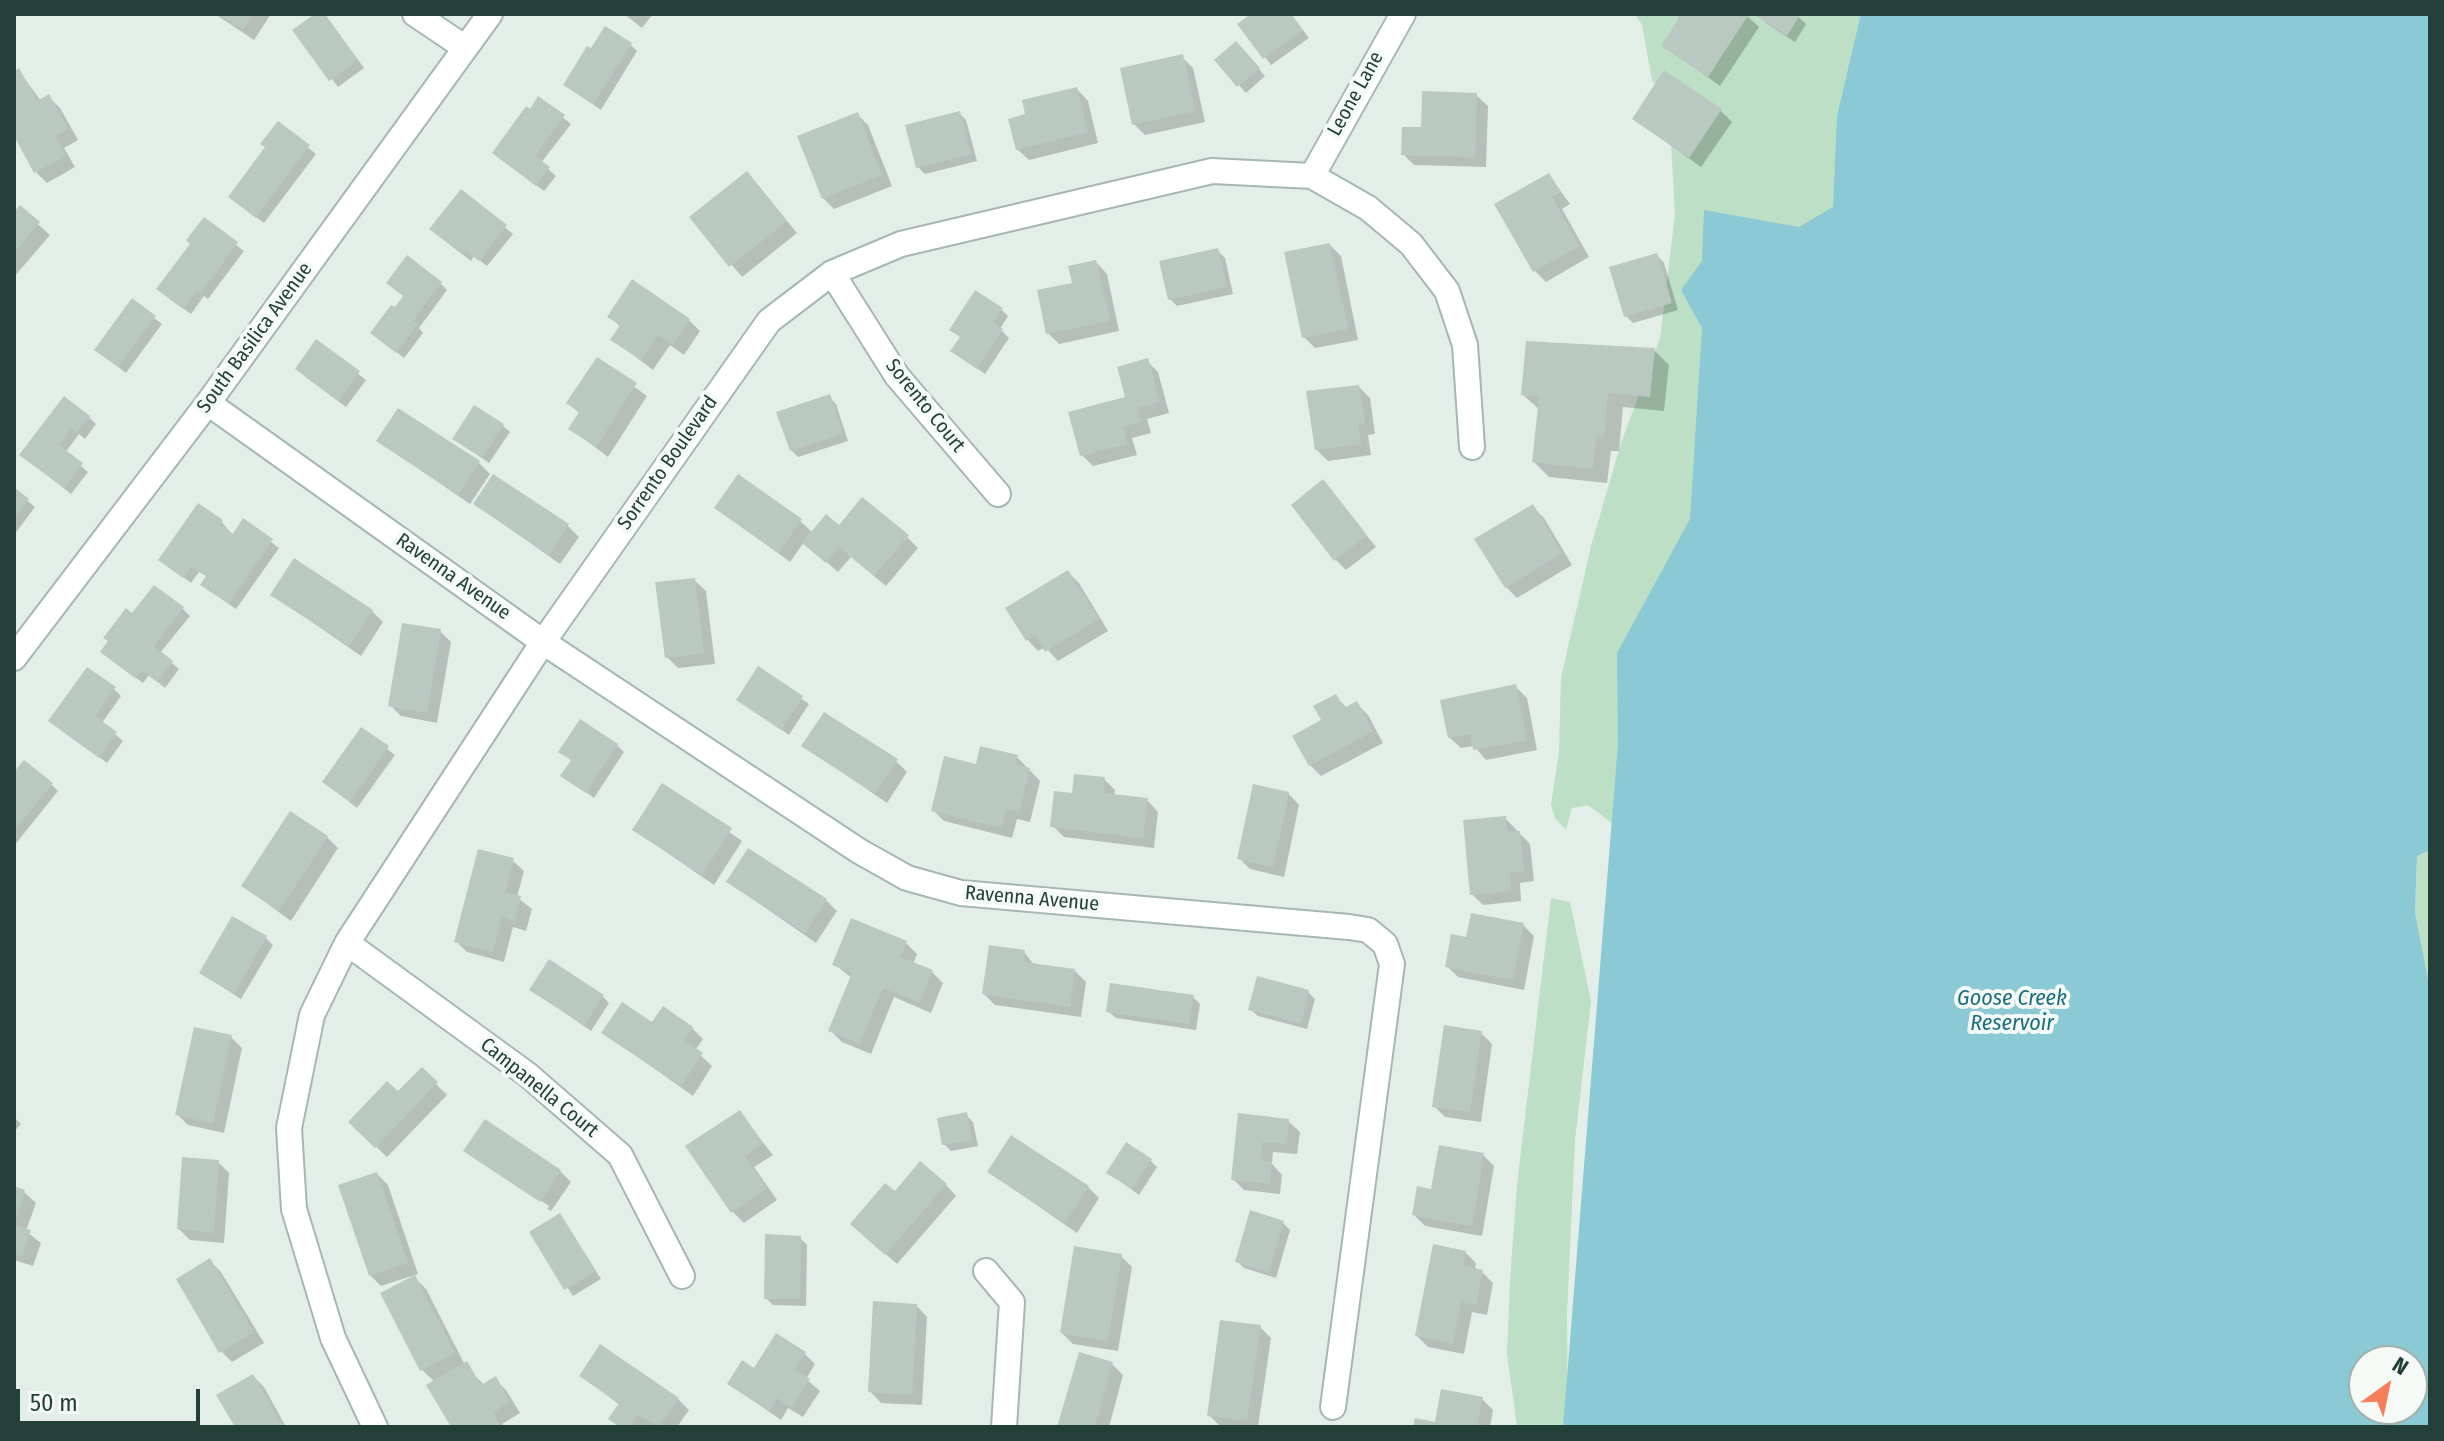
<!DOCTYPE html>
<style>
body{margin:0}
#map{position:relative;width:2444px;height:1441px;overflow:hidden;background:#e4eee9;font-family:"Fira Sans Condensed",sans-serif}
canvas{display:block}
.frame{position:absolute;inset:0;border:16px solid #224038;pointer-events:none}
.north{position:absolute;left:2348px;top:1345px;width:80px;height:80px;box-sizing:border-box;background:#f5faf7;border:2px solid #a1b0ab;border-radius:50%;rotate:33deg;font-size:22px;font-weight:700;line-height:32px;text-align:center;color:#224038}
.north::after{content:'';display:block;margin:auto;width:28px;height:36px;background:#f67e5a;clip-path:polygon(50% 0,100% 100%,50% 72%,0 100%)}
.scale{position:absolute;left:16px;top:1389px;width:184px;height:36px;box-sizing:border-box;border:4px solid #224038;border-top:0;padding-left:10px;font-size:24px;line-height:28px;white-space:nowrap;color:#224038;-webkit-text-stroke:6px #f5faf7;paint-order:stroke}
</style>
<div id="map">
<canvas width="2444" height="1441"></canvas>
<div class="frame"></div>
<div class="north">N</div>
<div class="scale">50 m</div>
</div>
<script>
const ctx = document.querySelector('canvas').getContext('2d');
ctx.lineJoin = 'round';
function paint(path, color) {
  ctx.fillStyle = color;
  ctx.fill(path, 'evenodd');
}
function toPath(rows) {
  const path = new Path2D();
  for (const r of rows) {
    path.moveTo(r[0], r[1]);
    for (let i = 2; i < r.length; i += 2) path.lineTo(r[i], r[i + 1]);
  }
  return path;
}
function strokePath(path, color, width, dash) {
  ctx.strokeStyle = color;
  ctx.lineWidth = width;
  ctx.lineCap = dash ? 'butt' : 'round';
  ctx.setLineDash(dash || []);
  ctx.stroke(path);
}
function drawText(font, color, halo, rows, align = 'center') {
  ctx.font = font + ' "Fira Sans Condensed",sans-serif';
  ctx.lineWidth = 8;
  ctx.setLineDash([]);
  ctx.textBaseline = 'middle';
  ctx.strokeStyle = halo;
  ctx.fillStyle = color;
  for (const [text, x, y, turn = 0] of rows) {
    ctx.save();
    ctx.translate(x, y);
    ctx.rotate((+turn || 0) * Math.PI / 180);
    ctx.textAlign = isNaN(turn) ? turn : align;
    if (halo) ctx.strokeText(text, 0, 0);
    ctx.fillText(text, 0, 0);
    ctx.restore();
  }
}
const green = toPath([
 [1635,14,1964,14,1613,824,1588,805,1572,808,1566,830,1555,818,1551,805,1559,751,1561,678,1591,546,1621,443,1660,338,1675,215,1669,107,1652,80,1642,25],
 [2430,850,2430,989,2415,913,2417,856],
 [1551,898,1570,902,1591,1001,1575,1140,1567,1313,1568,1427,1517,1427,1507,1354,1510,1281,1517,1185]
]);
const water = toPath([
 [1861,14,2430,14,2430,850,2417,856,2415,913,2430,989,2430,1427,1563,1427,1618,744,1617,653,1690,519,1702,328,1681,290,1702,261,1704,210,1799,227,1833,207,1837,116],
 [2364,1361,2412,1361,2412,1409,2364,1409]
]);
const shadow = toPath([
 [215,14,271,14,254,40],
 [318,14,328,19,364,68,338,87,295,30],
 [624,14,653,14,642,28],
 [1255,14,1291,14,1309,38,1271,65,1240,24],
 [1681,14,1745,14,1759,27,1720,86,1664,46],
 [1761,14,1795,14,1806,24,1795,42,1766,23],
 [630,44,637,51,601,110,565,85],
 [1243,51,1265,76,1246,93,1217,60],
 [1182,57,1193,68,1205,122,1145,135,1134,124],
 [19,71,41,101,49,97,60,108,78,140,64,148,75,167,47,183,36,172,14,132,14,73],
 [1077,89,1088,101,1098,143,1029,160,1017,149,1028,116],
 [1476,95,1488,106,1486,167,1414,165,1403,154,1422,129],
 [539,99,571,124,541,163,556,176,544,191,501,159],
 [1721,111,1732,122,1701,167,1634,119],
 [959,113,966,120,977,161,925,174,918,167],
 [857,114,868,125,892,186,834,209,823,198],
 [278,124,316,154,264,223,237,203],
 [1549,175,1570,204,1562,209,1589,257,1546,282,1535,271],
 [758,185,797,233,742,277,692,217],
 [461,192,513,234,487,266,474,256,471,261,439,236],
 [20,208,50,235,14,277,14,215],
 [204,220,244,251,208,299,204,296,191,314,166,296],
 [1330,245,1341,256,1358,340,1315,348,1304,337],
 [1217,250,1225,258,1233,294,1177,306,1170,299],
 [1657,255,1664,263,1678,310,1633,323,1626,316],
 [1096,262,1107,274,1119,331,1059,344,1048,333,1074,284],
 [440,283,447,290,419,328,423,333,404,358,380,339,395,310],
 [132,301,162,324,126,373,104,356],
 [1001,309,1008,316,1000,329,1009,338,985,374,953,351,961,338,952,329],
 [610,316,689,320,700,331,684,355,670,345,653,370,613,340,621,328],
 [317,342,366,380,346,407,304,376],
 [1654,350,1669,365,1664,411,1623,407,1619,451,1611,451,1607,483,1549,477,1534,462,1540,410,1523,395],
 [597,360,647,396,608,457,571,429,580,414,569,403],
 [1147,361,1158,372,1169,413,1147,419,1151,433,1132,438,1137,455,1093,466,1082,455,1128,398],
 [1359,387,1370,398,1375,434,1368,435,1371,455,1328,461,1316,449],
 [829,397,836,404,848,441,798,457,791,450],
 [89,417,96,424,85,439,79,434,65,453,88,472,71,494,22,455],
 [502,425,510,432,489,463,455,439],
 [378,441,479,463,490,474,470,504],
 [1323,482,1376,547,1346,570,1335,559],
 [14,490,35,507,14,535],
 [475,504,568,526,579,537,560,564],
 [198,505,222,522,233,536,244,521,279,548,236,609,210,591,208,577,199,572,191,583,161,560],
 [1533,507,1544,518,1572,565,1517,598,1506,587],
 [717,508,800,521,813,533,839,528,907,537,918,548,886,586,851,557,838,572,804,542,790,562],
 [1068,572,1079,583,1108,631,1058,661,1045,647,1038,651,1027,639],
 [694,580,706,591,715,664,678,668,667,657],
 [273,595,372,611,383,622,361,656],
 [183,609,190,616,160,653,179,669,165,688,149,675,143,683,110,659,133,616],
 [440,631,451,642,437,723,401,716,390,705],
 [759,669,809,704,789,735,739,700],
 [1515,686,1527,698,1537,750,1486,760,1474,746,1461,748,1449,737],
 [114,689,121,696,102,723,123,741,107,763,51,721],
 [1336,697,1348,709,1357,704,1368,715,1383,743,1321,776,1310,765,1324,720],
 [361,729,395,755,357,808,324,782],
 [617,745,624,752,594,798,563,775,572,761,561,751],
 [804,746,896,761,907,772,887,803],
 [1017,757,1040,781,1030,822,1017,819,1012,838,944,821,933,810,977,767],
 [14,775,51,784,58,791,14,846],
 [1104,779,1115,790,1114,797,1147,800,1158,812,1154,848,1064,837,1053,826,1073,795],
 [663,786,742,841,714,885,634,830],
 [1288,793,1299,805,1284,877,1250,869,1239,858],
 [1505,818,1530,844,1534,881,1520,883,1521,901,1483,905,1472,894],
 [327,837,338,848,291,921,243,886],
 [512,860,524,871,517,897,532,909,526,931,513,927,504,962,467,952,456,941],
 [728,882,826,900,837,911,816,943],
 [1523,925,1534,936,1524,990,1458,977,1447,966,1468,939],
 [266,938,273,945,241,999,201,973],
 [906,943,917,954,913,964,932,972,943,983,931,1013,894,997,871,1054,842,1042,831,1031,852,978,834,964],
 [1024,952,1035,966,1075,971,1086,982,1081,1017,995,1005,984,994],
 [532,990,602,996,609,1003,591,1031],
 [1308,992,1315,999,1307,1029,1258,1016,1250,1009],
 [1193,997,1200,1004,1196,1030,1116,1018,1108,1011],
 [653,1025,692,1028,703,1039,695,1050,712,1066,693,1096,604,1033],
 [1481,1033,1492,1044,1481,1122,1445,1117,1434,1106],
 [231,1037,242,1048,224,1133,188,1125,177,1114],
 [422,1070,447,1095,387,1157,350,1122,398,1094],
 [739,1112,773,1155,754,1167,777,1200,744,1223,733,1212],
 [966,1115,973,1122,978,1146,951,1151,944,1144],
 [1240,1116,1288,1121,1300,1132,1297,1154,1273,1152,1272,1164,1282,1175,1280,1194,1244,1190,1233,1179],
 [14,1117,21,1124,14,1132],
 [466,1151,560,1171,571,1182,551,1211,547,1209,549,1206],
 [1483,1155,1494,1166,1482,1236,1425,1226,1414,1215,1433,1192],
 [1150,1160,1157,1167,1139,1195,1109,1173],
 [218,1162,229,1173,224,1243,190,1240,179,1229],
 [989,1172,1088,1187,1099,1198,1077,1233],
 [377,1174,388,1185,418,1274,381,1286,370,1275],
 [946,1185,956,1196,897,1264,864,1235,895,1194],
 [14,1188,24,1192,36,1203,26,1231,41,1243,33,1266,14,1260],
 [560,1215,601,1279,573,1296,531,1233],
 [1283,1223,1290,1230,1276,1278,1244,1268,1237,1261],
 [800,1238,807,1245,806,1306,773,1305,766,1298],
 [1465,1252,1476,1263,1475,1271,1482,1272,1493,1283,1487,1315,1472,1312,1464,1354,1428,1347,1417,1336],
 [1121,1256,1132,1267,1118,1351,1073,1344,1062,1333],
 [210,1261,221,1272,264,1343,232,1362,221,1351],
 [415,1278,426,1289,465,1365,484,1385,495,1379,506,1390,520,1413,502,1424,504,1427,453,1427,435,1382,422,1370],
 [916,1305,927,1317,922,1405,881,1403,870,1391],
 [1260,1327,1271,1338,1258,1427,1220,1426,1209,1415],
 [804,1353,815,1364,806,1379,820,1391,803,1417,788,1408,781,1420,729,1384],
 [1112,1364,1123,1375,1109,1427,1060,1427],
 [253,1376,264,1387,286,1427,237,1427],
 [581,1376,678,1399,689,1410,677,1427,619,1427,611,1419,620,1405],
 [1482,1399,1493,1410,1490,1427,1415,1427,1436,1424]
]);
const building = toPath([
 [218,14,253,14,243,30],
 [315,14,325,14,358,60,329,81,292,30],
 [1251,14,1291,14,1303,30,1263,59,1237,24],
 [1682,14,1749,14,1708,77,1661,46],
 [1758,14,1798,14,1800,15,1787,36,1757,17],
 [605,26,632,43,593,104,563,85,587,46,591,48],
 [1236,41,1260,68,1237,87,1214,60],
 [1183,54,1195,111,1132,125,1120,68],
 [19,68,37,101,49,94,68,129,55,136,66,156,34,173,14,136,14,71],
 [1664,70,1722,109,1689,158,1632,119],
 [1077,87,1088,132,1016,150,1008,119,1025,114,1022,100],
 [1422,91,1477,93,1475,157,1401,155,1402,127,1421,127],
 [538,96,565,115,535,156,550,167,536,186,492,153,526,106,530,109],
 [960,111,971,154,916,168,905,125],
 [858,112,882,175,822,199,797,136],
 [278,121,310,145,256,218,228,197,265,147,260,144],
 [747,171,787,221,729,267,689,217],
 [1549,173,1561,192,1552,197,1580,246,1533,272,1494,204],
 [461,189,507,225,479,261,466,251,463,255,429,229],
 [20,205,40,222,14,253,14,212],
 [204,217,238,242,200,294,196,291,183,309,156,289,190,244,186,240],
 [1330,243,1348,329,1302,338,1284,252],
 [1218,248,1227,287,1168,300,1159,261],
 [1657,253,1672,303,1624,317,1609,267],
 [407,255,442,282,413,321,418,324,396,353,370,333,391,305,395,307,403,296,386,283],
 [1096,260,1110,321,1046,334,1037,290,1072,283,1068,266],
 [632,279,690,319,673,345,658,335,641,360,610,340,620,325,607,317],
 [975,290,1003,308,993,322,1003,329,977,369,950,351,960,337,949,330],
 [132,298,156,316,118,367,94,350],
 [316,339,360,371,338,401,295,369],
 [1526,341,1655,348,1650,397,1608,393,1604,437,1596,437,1593,469,1532,462,1539,397,1521,395],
 [597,357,637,383,596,447,568,429,579,412,566,403],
 [1148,358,1160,402,1137,408,1141,422,1123,427,1127,444,1080,456,1068,412,1125,397,1117,367],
 [1359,385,1365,424,1358,424,1361,444,1315,450,1306,391],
 [830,394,843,434,790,451,776,412],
 [64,396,90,416,77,433,71,429,59,445,83,463,64,488,19,455],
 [474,405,504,424,482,458,452,439],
 [398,408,480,461,458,495,376,441],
 [493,474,569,524,549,555,473,504],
 [738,474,802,519,778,553,714,508],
 [1323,479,1367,535,1334,561,1291,505],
 [14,487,29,499,14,519],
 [862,497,909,535,874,576,839,547,826,563,802,543,826,514,839,525],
 [198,503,223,520,220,525,233,534,243,518,273,539,229,604,200,585,206,576,191,566,183,578,158,560],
 [1533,504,1562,553,1505,588,1474,539],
 [294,558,373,610,349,646,270,595],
 [1068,570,1099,619,1045,652,1035,635,1026,641,1005,608],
 [695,578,704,653,665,658,655,582],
 [154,585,184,607,154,646,173,661,157,682,141,670,135,678,100,652,108,641,103,638,126,608,132,613],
 [402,623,441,629,427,713,388,706],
 [758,666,803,696,781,730,736,700],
 [87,667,116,687,95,716,117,732,99,758,48,721],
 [1516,684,1527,740,1473,750,1470,734,1448,738,1440,700],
 [1336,694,1344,708,1357,701,1373,731,1309,766,1292,736,1321,720,1313,706],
 [824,712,898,759,875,794,801,746],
 [580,719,618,744,586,793,560,776,571,760,558,752],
 [361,727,389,746,350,802,322,782],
 [980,746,1018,755,1015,764,1030,768,1019,812,1006,809,1001,828,931,811,944,756,976,764],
 [24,760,53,783,14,831,14,772],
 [1074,774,1105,777,1103,793,1148,798,1143,838,1050,827,1054,791,1072,793],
 [662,783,732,828,702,875,632,830],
 [1253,784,1289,792,1273,867,1237,859],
 [290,811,328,836,279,911,241,886],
 [1506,816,1507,832,1520,831,1524,871,1510,872,1511,891,1470,895,1463,820],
 [748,848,827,899,805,933,726,882],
 [478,849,514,858,505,892,521,896,515,921,502,917,493,952,454,942],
 [1471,913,1524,923,1513,980,1445,967,1451,934,1466,937],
 [232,916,267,936,234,994,199,973],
 [851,918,907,941,900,957,933,970,920,1003,883,988,860,1044,828,1031,852,973,832,965],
 [989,945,1025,950,1024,962,1075,969,1070,1007,982,994],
 [549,959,604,995,584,1025,529,990],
 [1257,976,1309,990,1301,1023,1248,1010],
 [1110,983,1194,995,1189,1024,1106,1012],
 [622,1002,652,1022,663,1006,693,1027,684,1040,703,1053,681,1086,601,1033],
 [1444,1025,1482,1031,1470,1112,1432,1107],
 [194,1027,232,1035,213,1123,175,1115],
 [422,1067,438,1082,375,1148,348,1122,387,1081,398,1091],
 [740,1110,763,1143,745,1156,767,1188,731,1213,685,1146],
 [967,1112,972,1140,942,1145,937,1118],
 [1238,1113,1289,1119,1287,1144,1262,1142,1261,1161,1272,1162,1270,1184,1231,1180],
 [485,1119,561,1170,540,1202,463,1151],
 [1011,1135,1089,1186,1065,1223,987,1172],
 [1126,1142,1152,1159,1132,1189,1106,1173],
 [1439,1145,1484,1153,1472,1226,1412,1215,1417,1186,1431,1189],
 [182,1157,219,1160,214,1233,177,1229],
 [920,1161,947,1184,885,1255,850,1224,885,1183,895,1191],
 [377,1172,408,1263,369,1276,338,1185],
 [14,1186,25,1190,15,1223,14,1223],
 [1250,1210,1284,1221,1269,1272,1235,1262],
 [560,1213,596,1271,564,1290,529,1232],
 [14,1225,31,1230,22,1256,14,1254],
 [765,1234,801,1236,800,1299,764,1299],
 [1433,1244,1466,1251,1463,1266,1483,1270,1476,1305,1461,1302,1453,1344,1415,1336],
 [1074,1246,1122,1254,1108,1341,1060,1333],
 [210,1258,254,1332,219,1353,176,1279],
 [415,1275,455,1353,420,1371,380,1293],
 [873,1301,917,1304,912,1395,868,1392],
 [1220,1320,1261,1325,1247,1421,1207,1416],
 [776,1333,806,1352,794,1369,810,1379,791,1408,777,1398,769,1411,727,1384,742,1360,754,1368],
 [600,1344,679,1398,659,1427,638,1415,630,1427,620,1427,608,1419,619,1403,579,1376],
 [1079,1352,1113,1362,1095,1427,1057,1427],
 [467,1361,481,1385,496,1376,510,1402,493,1412,501,1427,451,1427,426,1385],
 [253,1374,284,1427,235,1427,216,1395],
 [1441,1389,1483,1397,1477,1427,1413,1427,1415,1418,1435,1422]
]);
const street = toPath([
 [415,14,464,47],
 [1312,176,1403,14],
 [832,273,897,376,998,494],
 [208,403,543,642,859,851,907,878,961,893,1349,927,1368,930,1385,944,1392,964,1333,1407],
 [14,658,208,403,490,14],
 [347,943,528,1075,620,1155,682,1276],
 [986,1271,1012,1302,1004,1427],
 [375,1427,333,1338,294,1209,289,1128,312,1015,347,943,543,642,769,321,832,273,901,244,1212,171,1312,176,1368,208,1411,244,1447,291,1465,345,1472,447]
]);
const streetNames = [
 ["Leone Lane",1356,94,-61],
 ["South Basilica Avenue",255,338,-54],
 ["Sorento Court",925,406,51],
 ["Sorrento Boulevard",668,463,-55],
 ["Ravenna Avenue",453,577,35],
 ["Ravenna Avenue",1032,899,5],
 ["Campanella Court",539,1088,39]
];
const waterNames = [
 ["Goose Creek",2012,999],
 ["Reservoir",2012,1024]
];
paint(green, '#bcdfc5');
paint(water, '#8bcad4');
paint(shadow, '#0003');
paint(building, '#b9c9c2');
strokePath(street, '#a6b6b0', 28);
strokePath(street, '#fff', 24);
drawText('20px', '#224038', '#f5faf7', streetNames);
drawText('italic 22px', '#1a6f7e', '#f5faf7', waterNames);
</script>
